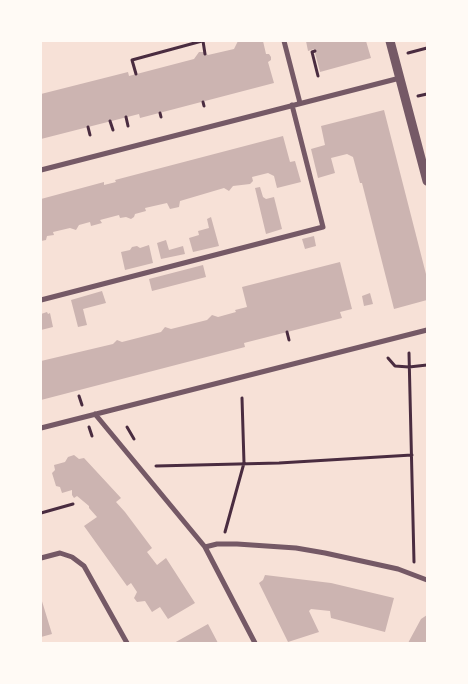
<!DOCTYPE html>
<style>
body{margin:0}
#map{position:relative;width:468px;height:684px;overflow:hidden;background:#f7e1d7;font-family:Quicksand,sans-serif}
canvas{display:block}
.frame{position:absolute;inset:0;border:42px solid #fffaf5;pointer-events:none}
</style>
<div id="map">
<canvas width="468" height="684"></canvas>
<div class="frame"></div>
</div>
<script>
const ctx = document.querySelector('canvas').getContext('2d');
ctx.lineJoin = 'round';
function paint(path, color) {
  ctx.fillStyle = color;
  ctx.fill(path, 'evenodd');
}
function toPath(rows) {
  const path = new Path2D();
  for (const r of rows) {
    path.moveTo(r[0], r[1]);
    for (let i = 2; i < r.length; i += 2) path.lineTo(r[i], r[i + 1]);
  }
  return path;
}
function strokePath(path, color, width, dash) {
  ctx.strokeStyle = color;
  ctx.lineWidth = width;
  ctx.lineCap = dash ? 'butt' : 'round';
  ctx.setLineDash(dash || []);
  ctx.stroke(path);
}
const building = toPath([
 [238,41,263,41,266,54,269,54,271,57,271,60,268,62,274,83,140,118,139,114,41,139,41,94,128,72,129,76,194,59,199,52,204,52,208,55,234,49],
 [306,41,366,41,371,58,320,72,314,49,308,51],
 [384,110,427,278,427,300,394,309,362,183,360,183,353,157,347,154,331,158,335,173,318,178,311,149,325,145,321,126],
 [283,136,290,162,295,161,301,182,277,188,274,176,268,173,252,177,253,181,250,184,233,186,229,191,224,188,180,201,179,207,170,209,167,203,145,208,146,211,135,214,134,217,131,219,126,217,120,218,119,215,100,220,102,223,91,226,90,222,79,225,76,230,70,228,53,232,54,235,47,236,46,240,41,241,41,199,104,182,104,185,116,182,115,180],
 [260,187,263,197,266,199,274,197,282,229,266,234,255,188],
 [211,217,219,246,193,252,189,238,199,235,198,231,209,228,207,219],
 [314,236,316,246,305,249,302,239],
 [166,240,169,250,183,246,185,254,161,259,157,243],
 [149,245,153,263,125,270,121,252,130,250,132,247,137,246,140,248],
 [340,262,352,309,340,312,342,318,244,343,245,347,41,400,41,361,113,344,117,340,122,342,161,332,165,327,171,329,207,320,212,315,218,317,236,312,235,310,247,307,242,287],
 [203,265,206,277,152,291,149,279],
 [102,291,106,303,83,309,87,325,78,327,71,300],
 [370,293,373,304,364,306,362,296],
 [47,312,48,314,50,313,53,327,41,330,41,314],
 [74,455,79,459,84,458,121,498,116,502,125,512,152,548,147,552,157,565,166,558,195,603,168,619,160,607,152,612,145,601,137,602,134,598,137,592,131,583,127,586,84,526,97,517,89,508,89,506,77,496,74,498,72,495,72,490,62,493,60,487,56,486,52,473,55,470,54,465,65,462,68,457],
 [265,575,331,583,394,598,385,632,331,618,330,611,311,609,309,611,319,632,288,642,259,583,263,580],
 [41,598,52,634,41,637],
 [427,615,427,643,408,643,421,619],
 [208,624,218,643,174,643]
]);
const path = toPath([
 [203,41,205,54],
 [315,51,312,52,318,76],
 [408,53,427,48],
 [136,74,132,60,202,41],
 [418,96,427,94],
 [203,102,204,106],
 [160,113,161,117],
 [126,117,128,126],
 [110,121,113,130],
 [88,127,90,135],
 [287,332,289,340],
 [409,353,414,562],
 [388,358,395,366,409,367,427,365],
 [79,396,82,405],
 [89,427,92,436],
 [127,427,134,439],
 [156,466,279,463,412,455],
 [41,513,73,504],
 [225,532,244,463,242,398]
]);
const minor = toPath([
 [284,41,300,103],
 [41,170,400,78],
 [41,300,323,227,292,105],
 [95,414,205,547,255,643],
 [41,428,427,330],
 [205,547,217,544,237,544,296,548,325,553,398,569,427,580],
 [41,558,60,553,72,557,84,566,127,643]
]);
const tertiary = toPath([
 [390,41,427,181]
]);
paint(building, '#ccb4b1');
strokePath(path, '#4a2c40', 3);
strokePath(minor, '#755966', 5);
strokePath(tertiary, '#755966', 9);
</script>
